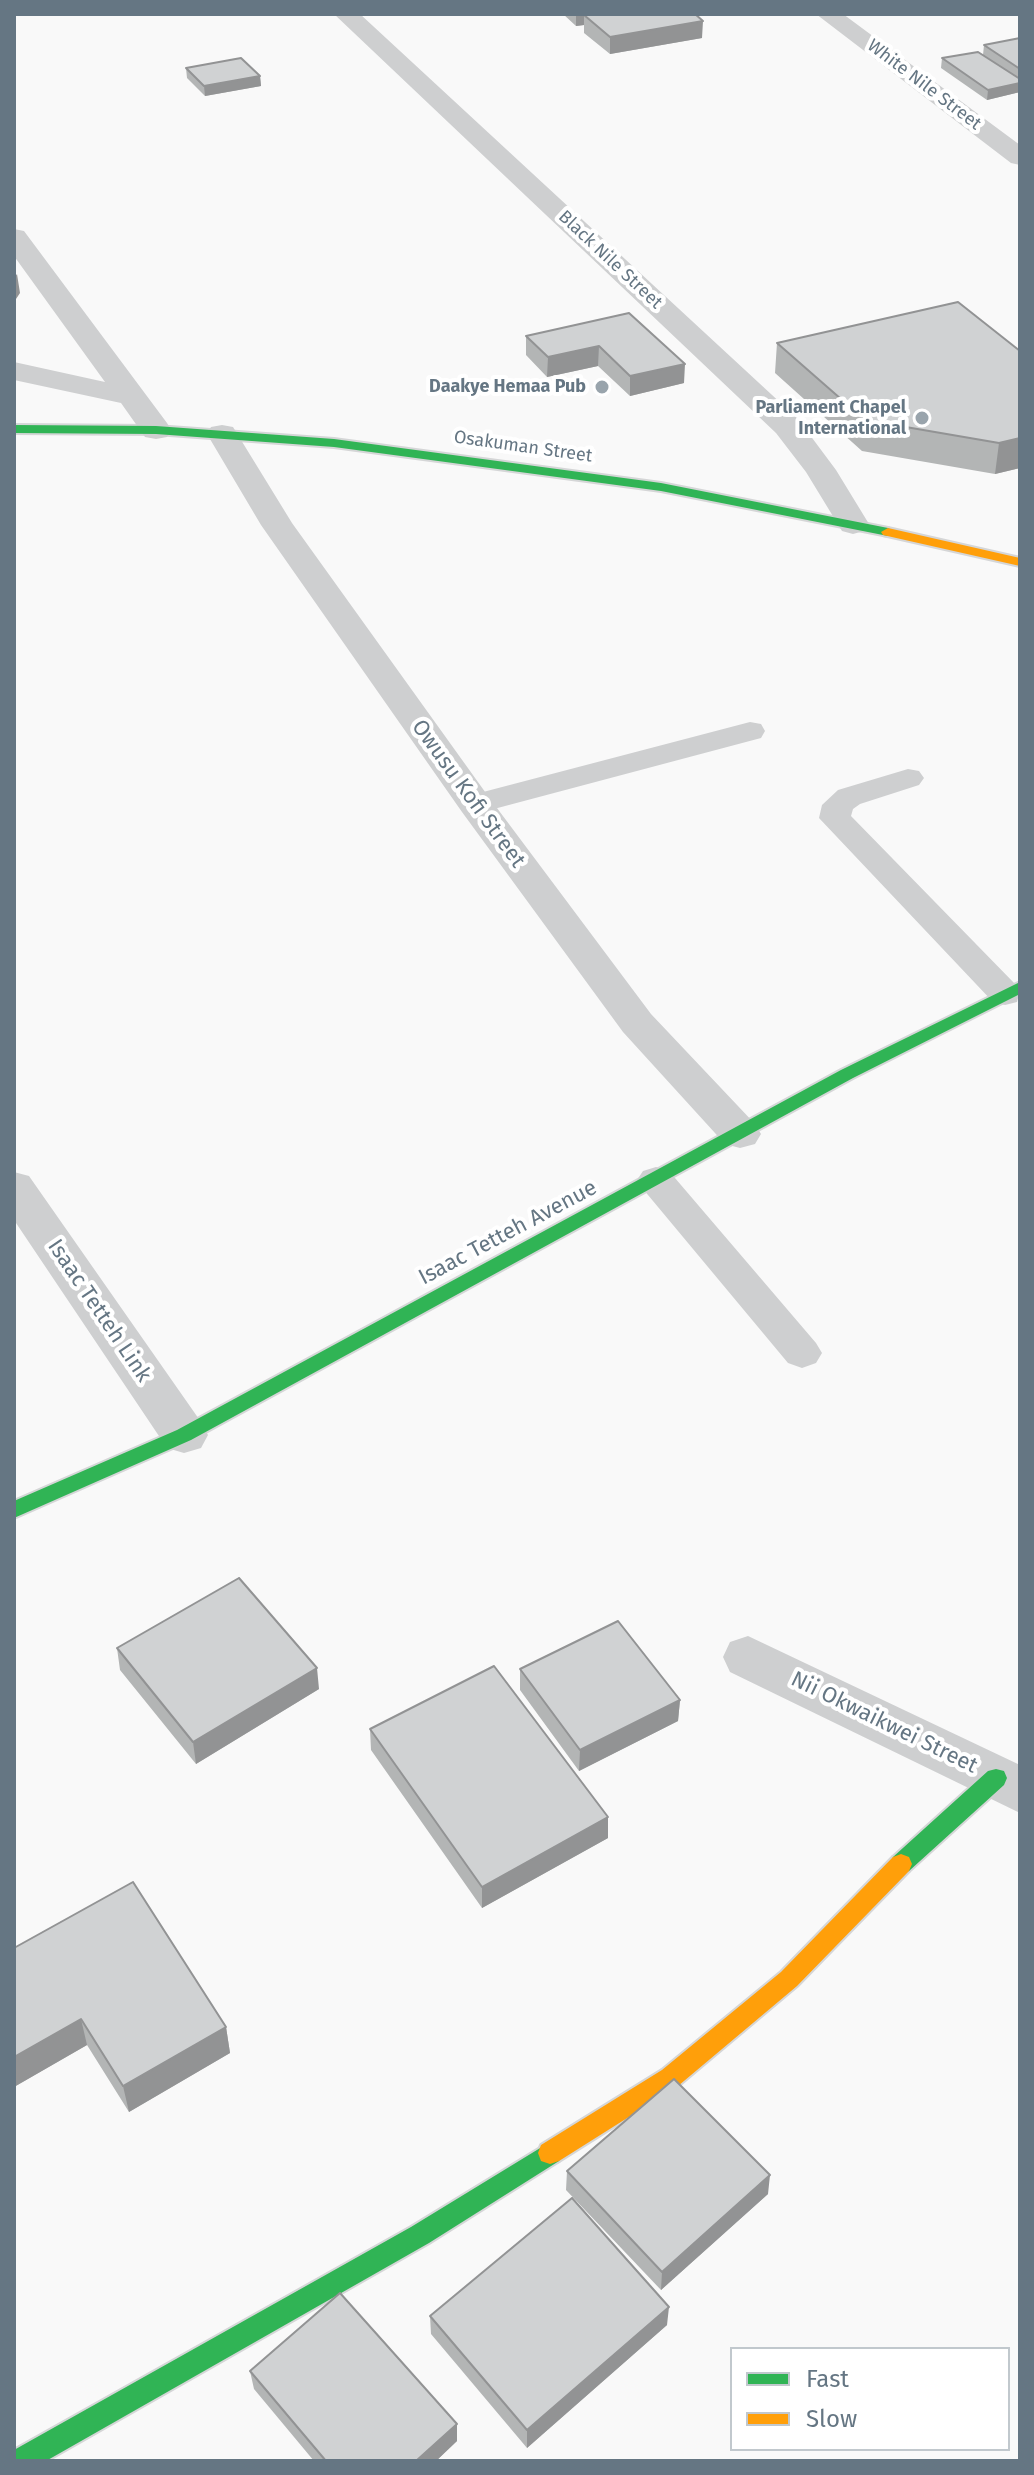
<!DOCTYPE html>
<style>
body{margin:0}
#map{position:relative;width:1034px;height:2475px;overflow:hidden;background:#f9f9f9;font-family:"Fira Sans",sans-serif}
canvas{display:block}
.frame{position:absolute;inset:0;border:16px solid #657683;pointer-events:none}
.legend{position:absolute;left:730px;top:2347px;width:280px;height:104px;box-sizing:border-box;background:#fff;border:2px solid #c1c8cd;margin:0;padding:10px 14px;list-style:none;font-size:24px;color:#657683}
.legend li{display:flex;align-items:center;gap:16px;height:40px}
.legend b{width:40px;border:2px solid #c1c8cd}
</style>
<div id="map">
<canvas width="1034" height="2475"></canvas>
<div class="frame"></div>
<ul class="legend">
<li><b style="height:10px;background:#30b455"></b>Fast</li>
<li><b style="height:10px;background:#ff9f0a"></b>Slow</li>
</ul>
</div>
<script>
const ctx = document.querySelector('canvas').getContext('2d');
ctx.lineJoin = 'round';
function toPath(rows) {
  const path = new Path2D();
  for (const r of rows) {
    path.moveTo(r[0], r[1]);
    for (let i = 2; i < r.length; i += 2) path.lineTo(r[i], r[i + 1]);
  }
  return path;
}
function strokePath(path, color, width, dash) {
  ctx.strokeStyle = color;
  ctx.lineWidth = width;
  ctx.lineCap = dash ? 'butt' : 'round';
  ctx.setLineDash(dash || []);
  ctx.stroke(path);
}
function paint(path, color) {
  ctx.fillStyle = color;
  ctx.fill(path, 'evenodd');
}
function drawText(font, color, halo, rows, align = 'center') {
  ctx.font = font + ' "Fira Sans",sans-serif';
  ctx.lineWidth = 8;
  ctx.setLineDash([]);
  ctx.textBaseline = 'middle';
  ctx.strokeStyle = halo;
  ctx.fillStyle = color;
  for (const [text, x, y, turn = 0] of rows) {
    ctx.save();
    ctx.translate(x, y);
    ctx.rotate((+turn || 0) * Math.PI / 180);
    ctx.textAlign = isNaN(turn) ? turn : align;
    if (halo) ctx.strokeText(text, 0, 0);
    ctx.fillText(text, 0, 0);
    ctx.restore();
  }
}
const lane = toPath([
 [750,722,761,724,765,731,761,738,475,814,464,811,459,804,464,797,750,722],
 [908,769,919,771,924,778,919,785,860,804,853,809,851,816,1017,986,1020,990,1017,1002,1005,1005,993,1002,819,818,822,805,838,790,908,769],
 [656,1167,669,1171,816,1343,822,1353,816,1363,802,1368,788,1363,643,1189,637,1180,643,1171,656,1167]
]);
const street = toPath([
 [334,14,360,14,798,419,836,470,869,524,864,531,853,534,842,531,806,472,776,433,334,14],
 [816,14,843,14,1020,145,1020,165,1011,163,816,14],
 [14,229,24,231,167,423,171,430,167,437,156,439,145,437,121,403,14,380,14,362,105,382,14,256,14,229],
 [222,425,233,427,292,523,488,796,651,1014,755,1124,761,1134,755,1144,740,1148,725,1144,623,1032,462,812,261,525,207,434,211,427,222,425],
 [14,1172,29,1176,201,1422,208,1435,201,1448,184,1453,167,1448,14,1220,14,1172],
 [748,1636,1020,1765,1020,1813,730,1672,723,1657,730,1642,748,1636]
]);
const fast = toPath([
 [14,425,156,426,334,439,661,483,888,528,895,532,888,536,661,491,334,447,156,434,14,433,14,425],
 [1020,982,1020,994,853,1078,191,1440,14,1518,14,1501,177,1430,841,1070,1020,982],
 [996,1769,1004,1771,1007,1778,1004,1785,909,1871,901,1874,893,1871,890,1864,893,1857,988,1771,996,1769],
 [550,2142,559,2145,562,2153,559,2161,429,2243,46,2461,14,2461,14,2450,411,2227,550,2142]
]);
const slow = toPath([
 [888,528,1020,558,1020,566,883,535,881,532,888,528],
 [901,1854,909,1857,912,1864,909,1871,797,1986,678,2086,559,2161,550,2164,541,2161,538,2153,541,2145,662,2070,781,1972,893,1857,901,1854]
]);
const wall = toPath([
 [563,14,695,14,702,38,610,54,584,33,584,25,576,26],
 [1020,38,1020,92,987,100,941,68,942,58,983,55,984,45],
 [186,68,260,76,261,86,205,96,187,78],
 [629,313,684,383,630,396,598,366,547,377,526,355,526,336],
 [777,343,1020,351,1020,468,995,474,862,451,775,373],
 [117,1648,319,1689,196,1764,120,1670],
 [520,1669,680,1700,678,1721,579,1771,520,1690],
 [370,1729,608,1838,482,1908,371,1750],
 [14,1948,226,2027,230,2053,129,2112,87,2045,14,2087],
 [567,2171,768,2194,661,2290,566,2190],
 [430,2316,667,2325,527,2448,431,2334],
 [250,2371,457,2424,457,2441,436,2461,314,2461,254,2389]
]);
const shadedWall = toPath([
 [576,14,636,14,584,15,584,25,576,26],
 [703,21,702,38,610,54,610,37],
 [260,76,261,86,205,96,204,86],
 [1020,83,1020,92,987,100,988,90],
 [17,274,20,293,14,302,14,278],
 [599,346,598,366,547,377,548,357],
 [685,364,684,383,630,396,630,376],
 [1020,438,1020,468,995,474,999,443],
 [317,1668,319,1689,196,1764,193,1742],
 [680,1700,678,1721,579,1771,580,1750],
 [608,1817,608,1838,482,1908,482,1887],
 [81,2019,87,2045,14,2087,14,2057],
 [226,2027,230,2053,129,2112,123,2086],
 [770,2175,768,2194,661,2290,662,2272],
 [669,2307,667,2325,527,2448,527,2430],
 [457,2424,457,2441,436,2461,416,2461]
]);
const building = toPath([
 [591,14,695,14,703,21,610,37,584,15,591,14],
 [1020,38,1020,69,984,45,1020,38],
 [978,52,1020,79,1020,83,988,90,942,58,978,52],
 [241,58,260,76,204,86,186,68,241,58],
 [958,302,1020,351,1020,438,999,443,865,420,777,343,958,302],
 [629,313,685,364,630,376,599,346,548,357,526,336,629,313],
 [239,1578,317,1668,193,1742,117,1648,239,1578],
 [618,1621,680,1700,580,1750,520,1669,618,1621],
 [494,1666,608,1817,482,1887,370,1729,494,1666],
 [133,1882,226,2027,123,2086,81,2019,14,2057,14,1948,133,1882],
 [674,2079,770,2175,662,2272,567,2171,674,2079],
 [572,2198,669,2307,527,2430,430,2316,572,2198],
 [340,2293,457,2424,416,2461,326,2461,250,2371,340,2293]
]);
const markers = [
 [602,387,8,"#99a4ac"],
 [922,418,8,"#99a4ac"]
];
const farStreetnames = [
 ["White Nile Street",924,85,37],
 ["Black Nile Street",610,260,43],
 ["Osakuman Street",523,447,8]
];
const farPoinames = [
 ["Daakye Hemaa Pub",586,387],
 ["Parliament Chapel",906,408],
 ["International",906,429]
];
const streetNames = [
 ["Owusu Kofi Street",468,794,54],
 ["Isaac Tetteh Avenue",508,1233,-28],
 ["Isaac Tetteh Link",99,1311,56],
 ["Nii Okwaikwei Street",884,1723,26]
];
strokePath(fast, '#d5d6d7', 4);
strokePath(slow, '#d5d6d7', 4);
paint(lane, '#cecfd0');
paint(street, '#cecfd0');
paint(fast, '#30b455');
paint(slow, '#ff9f0a');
paint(wall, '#b3b5b5');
paint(shadedWall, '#929394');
paint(building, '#d0d2d3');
strokePath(building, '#929394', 2);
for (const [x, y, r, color] of markers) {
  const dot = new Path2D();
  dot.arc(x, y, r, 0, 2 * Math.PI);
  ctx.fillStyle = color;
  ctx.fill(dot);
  strokePath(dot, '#fff', 3);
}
drawText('18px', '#657683', '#fff', farStreetnames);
drawText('bold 18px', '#657683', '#fff', farPoinames, 'right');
drawText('22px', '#657683', '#fff', streetNames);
</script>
